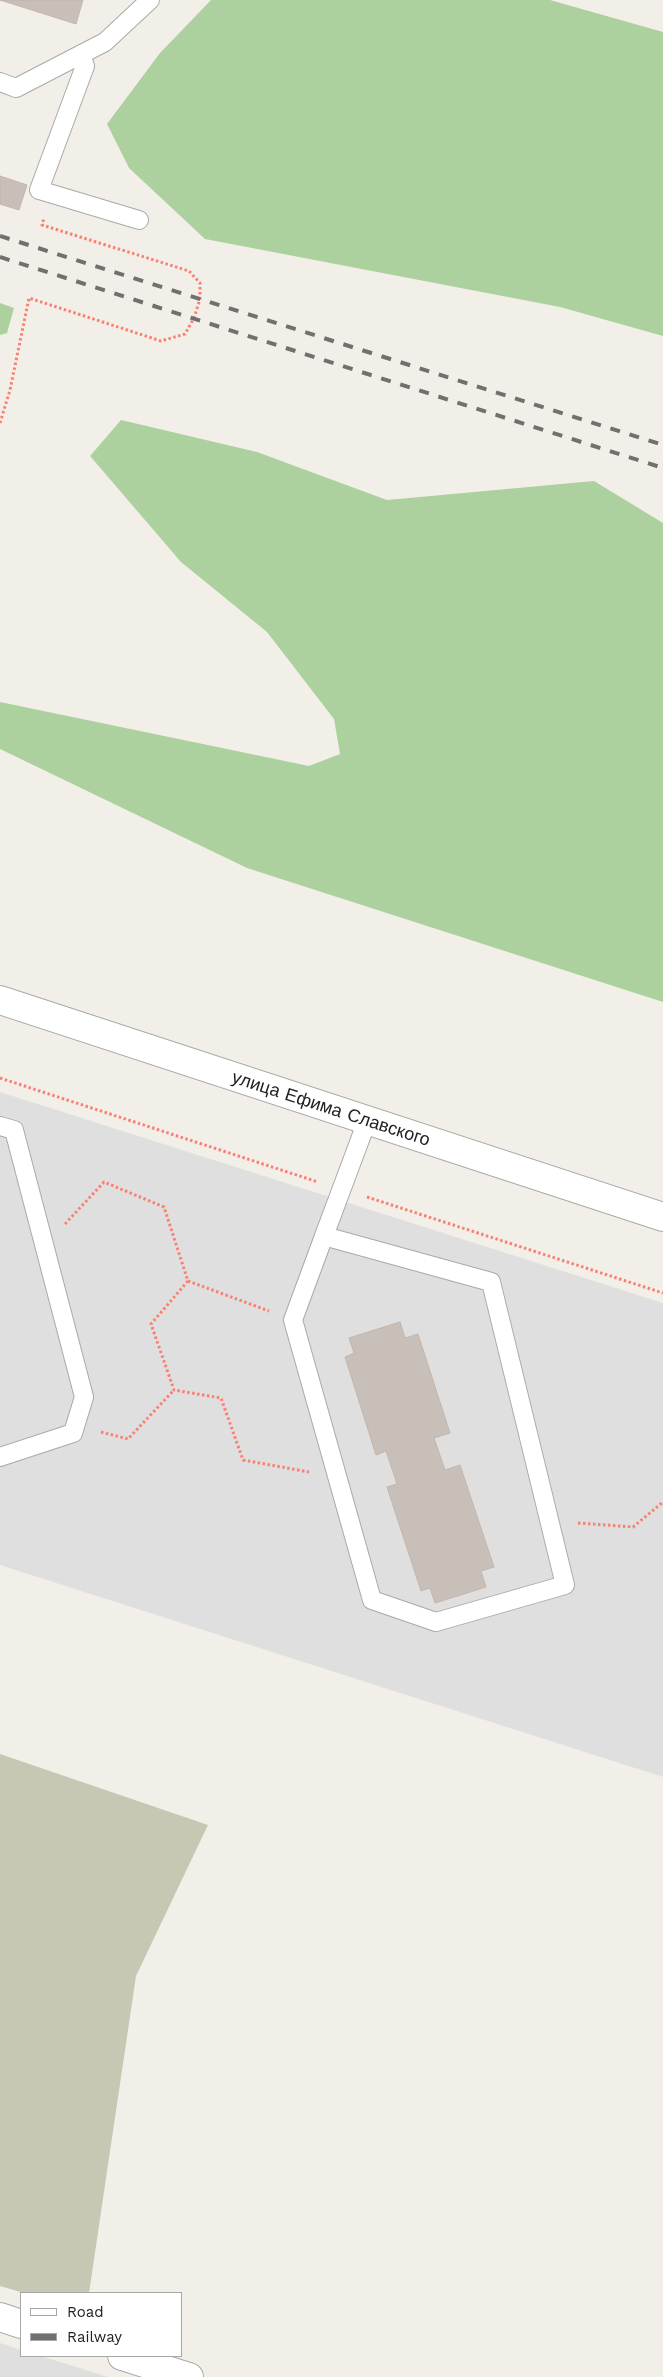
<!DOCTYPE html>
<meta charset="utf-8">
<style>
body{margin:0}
#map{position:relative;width:663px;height:2377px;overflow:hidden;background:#f2efe9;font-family:"Work Sans",sans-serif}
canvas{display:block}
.legend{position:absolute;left:20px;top:2292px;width:162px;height:65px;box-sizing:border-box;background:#fff;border:1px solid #a7a7a7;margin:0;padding:6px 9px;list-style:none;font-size:15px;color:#222}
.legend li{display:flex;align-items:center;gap:10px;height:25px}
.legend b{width:25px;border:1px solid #a7a7a7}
</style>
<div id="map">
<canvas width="663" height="2377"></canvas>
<ul class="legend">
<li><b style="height:6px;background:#fff"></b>Road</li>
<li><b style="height:6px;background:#707070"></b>Railway</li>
</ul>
</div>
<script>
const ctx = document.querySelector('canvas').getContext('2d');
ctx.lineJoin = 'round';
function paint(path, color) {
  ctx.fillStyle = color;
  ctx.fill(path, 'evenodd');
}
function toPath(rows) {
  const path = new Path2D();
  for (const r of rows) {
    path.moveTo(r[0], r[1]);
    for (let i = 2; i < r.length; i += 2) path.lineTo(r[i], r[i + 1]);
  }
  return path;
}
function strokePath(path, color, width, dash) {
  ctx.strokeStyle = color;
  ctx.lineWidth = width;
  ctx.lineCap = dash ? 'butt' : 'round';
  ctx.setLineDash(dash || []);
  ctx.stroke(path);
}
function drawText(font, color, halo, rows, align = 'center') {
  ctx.font = font + ' "Work Sans",sans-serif';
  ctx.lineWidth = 4;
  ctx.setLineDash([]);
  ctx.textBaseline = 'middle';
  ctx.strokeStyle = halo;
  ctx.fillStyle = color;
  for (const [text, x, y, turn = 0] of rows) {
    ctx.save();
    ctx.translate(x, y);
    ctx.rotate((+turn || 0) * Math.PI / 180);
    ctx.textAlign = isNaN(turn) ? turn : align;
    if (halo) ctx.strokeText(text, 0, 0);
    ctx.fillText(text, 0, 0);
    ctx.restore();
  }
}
const residential = toPath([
 [0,1092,663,1303,663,1777,0,1565],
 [0,2343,21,2350,21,2356,41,2356,108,2377,0,2377]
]);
const construction = toPath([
 [0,1754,208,1825,136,1976,89,2293,24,2293,0,2286]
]);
const forest = toPath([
 [211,0,550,0,663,32,663,336,560,307,205,239,129,168,107,124,160,53],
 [0,303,14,308,7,333,0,335],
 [121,420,257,452,387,500,594,481,663,523,663,1002,247,868,0,749,0,702,309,766,340,754,334,719,267,632,181,562,90,456]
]);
const building = toPath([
 [0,0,83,0,76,24,0,0],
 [0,176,27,185,19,210,0,204,0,176],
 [400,1322,405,1338,418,1334,450,1433,434,1438,445,1470,460,1465,494,1567,481,1571,486,1587,435,1603,430,1588,421,1591,387,1487,397,1484,386,1451,376,1455,345,1357,354,1353,349,1338,400,1322]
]);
const path = toPath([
 [0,423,10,390,29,298,161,341,185,334,194,318,200,299,200,283,189,271,42,225,44,218],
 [0,1078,318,1182],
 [367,1197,663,1293],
 [65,1224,104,1182,164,1207,188,1281,269,1311],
 [188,1281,151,1324,174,1390,221,1398,243,1460,309,1472],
 [101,1432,128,1439,174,1390],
 [578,1523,633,1527,663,1502]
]);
const lane = toPath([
 [81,55,85,66,39,190,139,220],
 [0,82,16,88,105,42,150,0],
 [0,1126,14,1130,84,1397,73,1433,0,1457],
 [324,1236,293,1320,372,1600,436,1622,565,1585,491,1282,324,1236,367,1121]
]);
const street = toPath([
 [0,1000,663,1217],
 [0,2317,21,2324],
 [122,2356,189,2377]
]);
const rail = toPath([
 [0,236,663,445],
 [0,257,663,468]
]);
const streetNames = [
 ["улица Ефима Славского",331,1109,18]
];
paint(residential, '#e0dfdf');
paint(construction, '#c7c7b4');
paint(forest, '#add19e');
paint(building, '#c7bfb8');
strokePath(building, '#c4b6ab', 1);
strokePath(lane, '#a9a9a9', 20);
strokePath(street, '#a9a9a9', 30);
strokePath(path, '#fa8072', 3, [2.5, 2.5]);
strokePath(lane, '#fff', 18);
strokePath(street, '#fff', 28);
strokePath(rail, '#707070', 4, [10, 10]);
drawText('18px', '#222', '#fff', streetNames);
</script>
